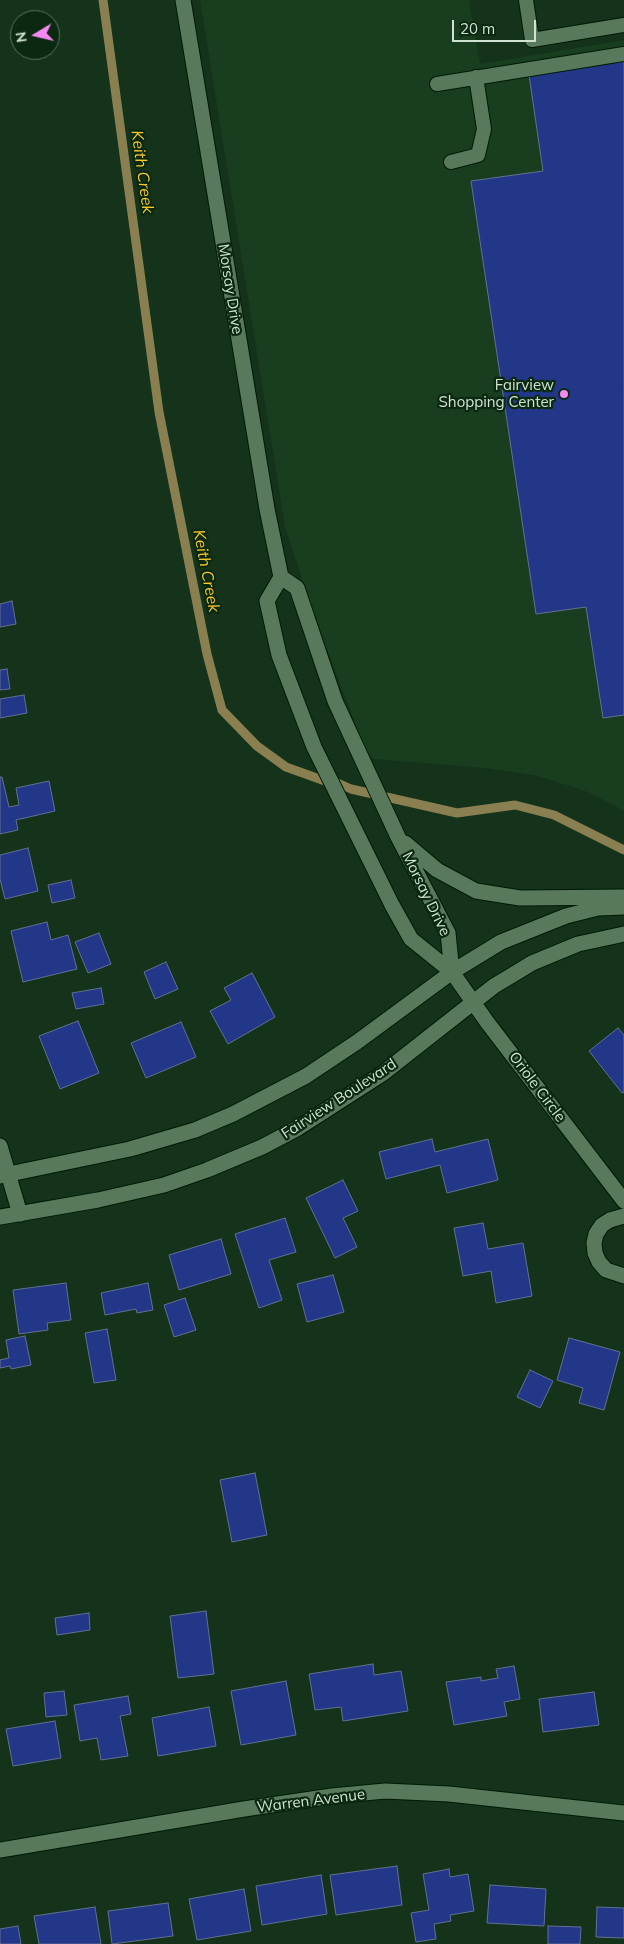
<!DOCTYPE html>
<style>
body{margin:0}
#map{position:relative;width:624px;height:1944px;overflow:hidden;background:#14331a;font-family:Mulish,sans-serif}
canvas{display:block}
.north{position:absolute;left:10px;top:10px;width:50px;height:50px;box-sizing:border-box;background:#0a2910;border:1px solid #59735e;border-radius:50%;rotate:261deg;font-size:14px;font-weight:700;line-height:20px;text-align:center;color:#d0e2d2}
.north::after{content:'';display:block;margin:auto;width:18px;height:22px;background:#f389f1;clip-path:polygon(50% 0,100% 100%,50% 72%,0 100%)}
.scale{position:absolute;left:452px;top:20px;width:84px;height:22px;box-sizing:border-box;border:2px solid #d0e2d2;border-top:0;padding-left:6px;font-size:15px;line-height:18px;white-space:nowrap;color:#d0e2d2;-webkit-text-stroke:4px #0a2910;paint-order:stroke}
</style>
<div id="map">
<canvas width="624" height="1944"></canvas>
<div class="north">N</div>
<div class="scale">20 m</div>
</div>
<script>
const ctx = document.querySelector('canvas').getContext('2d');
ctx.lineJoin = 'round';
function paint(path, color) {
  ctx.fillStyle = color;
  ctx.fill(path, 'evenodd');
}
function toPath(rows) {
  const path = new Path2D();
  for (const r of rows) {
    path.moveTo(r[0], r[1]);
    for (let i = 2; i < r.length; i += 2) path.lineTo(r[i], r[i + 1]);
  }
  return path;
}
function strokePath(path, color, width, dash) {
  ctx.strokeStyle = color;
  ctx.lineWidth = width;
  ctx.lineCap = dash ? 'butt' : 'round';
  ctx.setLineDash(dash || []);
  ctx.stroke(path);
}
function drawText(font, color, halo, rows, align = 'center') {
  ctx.font = font + ' Mulish,sans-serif';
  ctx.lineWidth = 4.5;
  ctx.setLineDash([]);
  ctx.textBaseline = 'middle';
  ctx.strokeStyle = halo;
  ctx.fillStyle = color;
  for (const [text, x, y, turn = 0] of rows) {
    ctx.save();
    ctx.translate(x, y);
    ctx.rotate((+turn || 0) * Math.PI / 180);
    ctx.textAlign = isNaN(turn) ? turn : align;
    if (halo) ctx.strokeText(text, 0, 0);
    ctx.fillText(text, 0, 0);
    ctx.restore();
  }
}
const built = toPath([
 [200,0,469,0,480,64,624,40,624,811,588,792,538,776,485,768,374,759,366,751,314,616,285,527]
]);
const stream = toPath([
 [103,0,159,412,207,654,222,710,257,746,286,767,325,781,333,781,351,789,457,813,515,805,554,815,624,850]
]);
const building = toPath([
 [624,61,624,715,603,718,586,607,536,614,471,181,543,171,529,75,624,61],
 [12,601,16,624,0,627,0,604,12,601],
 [7,669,10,689,0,690,0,670,7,669],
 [24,695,27,713,0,718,0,699,24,695],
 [0,777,2,777,9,807,19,805,16,788,49,781,55,811,16,820,18,830,0,834,0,777],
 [28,848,38,891,5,899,0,879,0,855,28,848],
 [71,880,75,898,52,903,48,885,71,880],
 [47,922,51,940,68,935,77,969,23,982,11,931,47,922],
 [99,933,111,964,88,973,75,942,99,933],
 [166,962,178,989,155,999,144,972,166,962],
 [252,973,275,1017,228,1044,210,1011,231,1000,224,988,252,973],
 [101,988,104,1004,76,1009,72,993,101,988],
 [78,1021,99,1073,60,1089,39,1036,78,1021],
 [181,1022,196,1057,146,1078,131,1043,181,1022],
 [618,1028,624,1035,624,1092,622,1093,589,1051,618,1028],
 [432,1139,435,1152,488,1139,498,1180,447,1193,440,1165,386,1179,379,1152,432,1139],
 [343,1180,358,1211,343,1218,357,1247,335,1258,306,1198,343,1180],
 [285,1218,296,1252,269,1260,282,1300,259,1308,235,1234,285,1218],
 [483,1223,488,1249,523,1243,532,1296,496,1303,491,1271,463,1276,454,1228,483,1223],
 [221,1239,231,1274,179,1290,169,1255,221,1239],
 [333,1275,344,1312,307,1322,297,1284,333,1275],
 [66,1283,71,1320,47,1323,48,1330,19,1334,13,1290,66,1283],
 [148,1283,153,1310,137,1313,136,1309,105,1315,101,1293,148,1283],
 [185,1298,196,1330,174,1337,164,1305,185,1298],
 [107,1329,116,1380,94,1383,85,1333,107,1329],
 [25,1336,31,1365,11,1369,10,1366,0,1368,0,1360,9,1358,6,1340,25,1336],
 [569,1338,620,1352,604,1410,579,1403,583,1388,557,1380,569,1338],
 [530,1370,553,1381,540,1408,517,1397,530,1370],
 [255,1473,267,1535,232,1542,220,1480,255,1473],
 [206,1611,214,1674,178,1678,170,1616,206,1611],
 [89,1613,90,1630,57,1635,55,1618,89,1613],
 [373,1664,374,1675,401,1671,408,1711,343,1721,341,1707,315,1710,309,1674,373,1664],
 [514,1666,520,1699,504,1702,507,1716,454,1725,446,1682,481,1677,481,1681,498,1678,496,1669,514,1666],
 [286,1681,296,1735,241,1745,231,1691,286,1681],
 [64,1691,67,1715,46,1717,44,1693,64,1691],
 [594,1692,599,1725,543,1732,539,1699,594,1692],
 [128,1696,131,1714,120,1716,128,1756,101,1760,97,1738,80,1741,74,1705,128,1696],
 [209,1707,216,1746,158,1756,152,1718,209,1707],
 [55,1721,61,1758,13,1766,6,1729,55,1721],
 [397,1866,402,1905,336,1915,330,1875,397,1866],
 [449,1869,450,1877,468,1874,474,1911,450,1915,451,1921,434,1924,436,1939,416,1942,411,1913,429,1910,423,1874,449,1869],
 [321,1875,327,1914,262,1925,256,1886,321,1875],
 [490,1885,546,1889,544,1926,487,1923,490,1885],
 [244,1889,251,1931,197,1940,189,1899,244,1889],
 [168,1903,173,1936,112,1944,108,1911,168,1903],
 [95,1907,101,1944,39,1944,34,1916,95,1907],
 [597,1907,624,1908,624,1938,596,1937,597,1907],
 [18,1926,21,1944,0,1944,0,1929,18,1926],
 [548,1926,581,1927,580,1944,548,1944,548,1926]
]);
const service = toPath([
 [526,0,532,40,624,25],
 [437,84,624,54],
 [451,162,478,155,484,129,476,77]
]);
const minor = toPath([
 [452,972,487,1022,624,1201],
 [0,1146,20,1214],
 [624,1216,610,1220,602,1225,596,1234,594,1243,595,1253,599,1262,606,1270,624,1276],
 [0,1850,244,1809,332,1796,385,1791,449,1794,624,1813]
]);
const tertiary = toPath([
 [183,0,267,509,281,577,267,601,279,655,314,747,392,905,411,939,452,972],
 [281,577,297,588,335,701,398,837,448,933,452,972],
 [405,843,437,870,476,891,520,898,624,897],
 [0,1176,130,1149,195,1130,233,1114,306,1076,357,1042,452,972,501,942,566,916,598,908,624,907],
 [0,1217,98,1200,164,1185,207,1170,262,1147,298,1128,382,1074,494,986,514,974,532,963,578,944,624,934]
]);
const markers = [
 [564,394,5,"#f389f1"]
];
const streetNames = [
 ["Morsay Drive",230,289,81],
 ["Morsay Drive",426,894,64],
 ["Oriole Circle",537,1087,53],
 ["Fairview Boulevard",339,1099,-33],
 ["Warren Avenue",311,1801,-7]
];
const poiNames = [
 ["Fairview",554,385],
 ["Shopping Center",554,402]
];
const waterNames = [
 ["Keith Creek",142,172,82],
 ["Keith Creek",206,571,79]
];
paint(built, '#183d1f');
strokePath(stream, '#897f51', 9);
paint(building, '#223787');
strokePath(building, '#627093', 1);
strokePath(service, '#001a04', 16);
strokePath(minor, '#001a04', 17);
strokePath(tertiary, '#001a04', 17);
strokePath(service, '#58795c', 14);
strokePath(minor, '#58795c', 15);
strokePath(tertiary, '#58795c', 15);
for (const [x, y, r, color] of markers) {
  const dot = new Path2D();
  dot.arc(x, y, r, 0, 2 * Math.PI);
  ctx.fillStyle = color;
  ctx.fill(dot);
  strokePath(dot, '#0a2910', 2);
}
drawText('15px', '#d0e2d2', '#0a2910', streetNames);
drawText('15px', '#d0e2d2', '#0a2910', poiNames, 'right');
drawText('italic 16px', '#fbc629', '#0a2910', waterNames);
</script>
